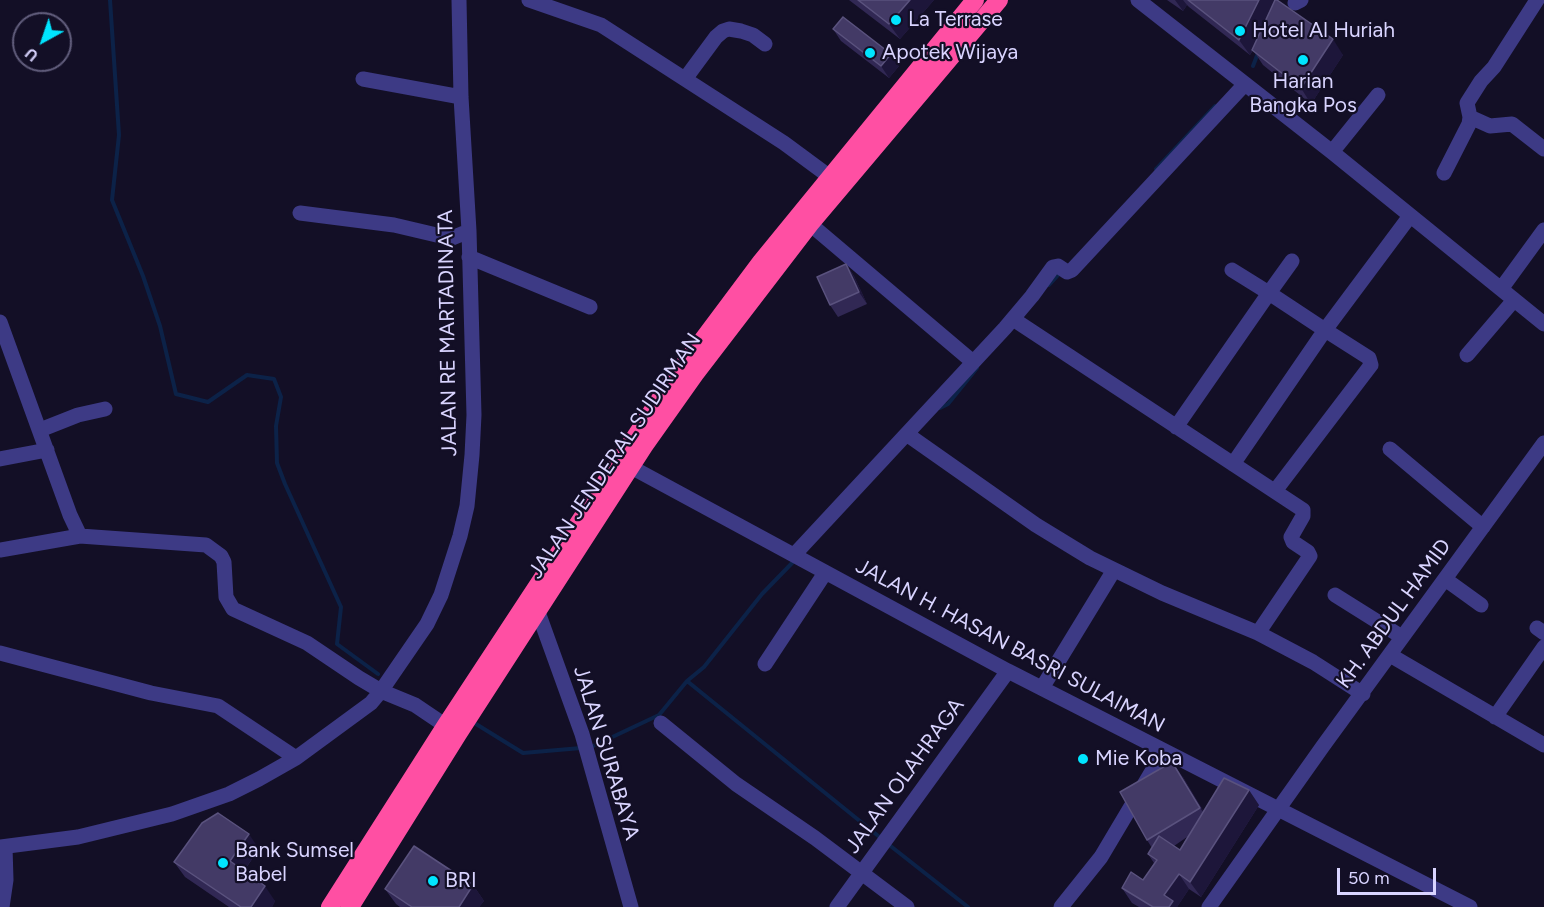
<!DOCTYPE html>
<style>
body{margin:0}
#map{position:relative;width:1544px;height:907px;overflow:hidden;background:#130f26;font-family:Figtree,sans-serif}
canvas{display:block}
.north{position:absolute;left:12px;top:12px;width:60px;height:60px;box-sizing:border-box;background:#130f26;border:2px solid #625e7d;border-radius:50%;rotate:220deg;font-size:16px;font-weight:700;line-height:24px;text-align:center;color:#d9d4ff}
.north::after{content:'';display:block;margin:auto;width:21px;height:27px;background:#00e5ff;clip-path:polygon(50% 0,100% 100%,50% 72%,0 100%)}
.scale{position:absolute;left:1337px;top:868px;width:99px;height:27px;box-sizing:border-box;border:3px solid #d9d4ff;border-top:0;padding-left:8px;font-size:18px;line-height:21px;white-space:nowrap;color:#d9d4ff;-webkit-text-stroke:4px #130f26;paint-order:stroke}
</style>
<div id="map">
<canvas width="1544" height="907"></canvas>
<div class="north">U</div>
<div class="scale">50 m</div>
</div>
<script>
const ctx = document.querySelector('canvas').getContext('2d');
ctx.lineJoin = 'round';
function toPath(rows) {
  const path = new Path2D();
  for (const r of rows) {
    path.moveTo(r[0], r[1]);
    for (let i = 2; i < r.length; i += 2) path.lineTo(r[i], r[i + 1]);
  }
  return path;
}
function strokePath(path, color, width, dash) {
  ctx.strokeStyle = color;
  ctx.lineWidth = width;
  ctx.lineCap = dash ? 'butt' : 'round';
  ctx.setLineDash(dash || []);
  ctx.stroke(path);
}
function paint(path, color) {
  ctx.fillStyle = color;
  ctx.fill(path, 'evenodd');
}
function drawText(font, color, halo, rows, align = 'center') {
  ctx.font = font + ' Figtree,sans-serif';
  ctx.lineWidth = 4.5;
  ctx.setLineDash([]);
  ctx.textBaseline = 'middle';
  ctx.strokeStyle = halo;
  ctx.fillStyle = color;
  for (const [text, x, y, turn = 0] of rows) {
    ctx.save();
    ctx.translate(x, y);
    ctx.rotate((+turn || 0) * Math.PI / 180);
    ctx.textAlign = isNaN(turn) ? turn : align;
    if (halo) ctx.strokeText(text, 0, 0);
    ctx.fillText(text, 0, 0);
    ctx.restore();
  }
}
const stream = toPath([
 [110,0,119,135,112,200,143,276,160,326,176,394,208,402,247,375,274,379,281,397,276,426,277,463,285,484,341,607,337,644,378,674],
 [1253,66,1258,53],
 [1156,169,1215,106],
 [1049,285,1060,273],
 [940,408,948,404,977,368],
 [687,681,882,839],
 [476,724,523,753,581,748],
 [589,748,659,715,687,681,704,667,762,594,794,561],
 [888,844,968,907]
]);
const street = toPath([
 [529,0,601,25,784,143,830,177],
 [1138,0,1332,152,1544,324],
 [1295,3,1301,0],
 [363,79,461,97],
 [685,79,716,37,723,31,729,29,741,31,753,35,765,44],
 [1470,117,1490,126,1512,124,1544,149],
 [1332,152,1378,95],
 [1444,173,1469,124,1470,117,1467,103,1481,81,1494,67,1537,0],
 [300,213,394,225,445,237,452,238,469,231],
 [810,224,973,362],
 [469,257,590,307],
 [1232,270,1269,293,1292,261],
 [1501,289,1544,230],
 [1013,319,1303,510,1303,516,1291,537,1293,542,1308,552,1310,556,1258,633],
 [0,322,70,515,80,536,206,545,221,556,224,562,226,597,233,609,307,643,359,678,381,691,415,705,455,732],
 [1467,355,1514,300],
 [1176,427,1269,293,1325,330,1410,216],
 [40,430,78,415,105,409],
 [908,435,1036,525,1090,558,1162,593,1258,633,1313,662,1363,694],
 [1390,449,1483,527],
 [0,459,47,450],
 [1233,464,1325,330,1369,358,1371,365,1275,491],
 [631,467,1008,671,1470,907],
 [0,550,80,536],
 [794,555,1005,328,1032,296,1053,267,1058,266,1067,272,1072,270,1245,84],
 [1445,579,1481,605],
 [1335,595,1402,637],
 [538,612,582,734,631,907],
 [1537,628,1544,633],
 [0,653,151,693,218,706,296,758],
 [1390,655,1544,745],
 [765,664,825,573],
 [1042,688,1114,570],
 [1495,717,1544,647],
 [661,723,736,784,815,838,907,907],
 [0,847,78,837,172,814,229,794,259,779,296,758,371,703,381,691,427,624,441,595,460,536,467,506,472,455,474,415,469,231,461,97,459,0],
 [2,907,6,880,5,847],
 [837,907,1008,671],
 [1061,907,1101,857,1164,751],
 [1209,907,1323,746,1544,443]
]);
const highway = toPath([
 [330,907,446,725,672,381,761,262,975,0],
 [350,907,458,734,644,446,695,374,810,224,999,0]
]);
const wall = toPath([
 [849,0,934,0,900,39],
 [1167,0,1277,0,1343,55,1311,104,1263,65,1253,50,1250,55,1189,7,1187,5,1183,11],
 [833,29,899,66,889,78,841,41],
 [846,264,854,276,867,304,838,317,830,305],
 [1183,777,1203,811,1259,805,1201,897,1189,889,1177,907,1139,907,1132,903,1122,888,1143,880,1154,863,1148,854,1152,848,1147,840],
 [1187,837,1180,850,1174,846],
 [259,849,244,871,275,901,272,907,229,907,185,877,174,862],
 [473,885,484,901,479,907,400,907,396,904,385,889]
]);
const shadedWall = toPath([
 [910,0,934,0,900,39,889,24],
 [1175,0,1183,0,1187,5,1183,11],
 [1259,0,1277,0,1250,55,1239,40],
 [1333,39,1343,55,1311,104,1301,88],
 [891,54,899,66,889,78,881,66],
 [846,264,854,276,867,304,859,292],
 [1172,762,1183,777,1211,823,1200,808],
 [1249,790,1259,805,1201,897,1190,882],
 [249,834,259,849,240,876,230,861],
 [1179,874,1189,889,1177,907,1169,907,1164,895],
 [473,885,484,901,479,907,459,907],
 [265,886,275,901,272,907,251,907]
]);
const building = toPath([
 [858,0,910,0,889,24,858,0],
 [1188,0,1259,0,1239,40,1188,0],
 [1275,0,1277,0,1333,39,1301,88,1252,50,1275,0],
 [843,17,891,54,881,66,833,29,843,17],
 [846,264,859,292,830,305,817,277,846,264],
 [1172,762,1200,808,1147,840,1120,792,1172,762],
 [1224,778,1249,790,1190,882,1179,874,1164,895,1173,901,1169,907,1153,907,1122,888,1131,872,1143,880,1157,860,1148,854,1159,836,1180,850,1224,778],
 [218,813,249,834,230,861,265,886,251,907,241,907,174,862,202,823,218,813],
 [414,846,473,885,459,907,412,907,385,889,414,846]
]);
const markers = [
 [896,20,6,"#00e5ff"],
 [1240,31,6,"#00e5ff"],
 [870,53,6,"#00e5ff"],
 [1303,60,6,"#00e5ff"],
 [1083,759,6,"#00e5ff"],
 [223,863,6,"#00e5ff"],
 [433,881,6,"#00e5ff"]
];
const poiNames = [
 ["La Terrase",908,20],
 ["Hotel Al Huriah",1252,31],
 ["Apotek Wijaya",882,53],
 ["Harian",1303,82,"center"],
 ["Bangka Pos",1303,106,"center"],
 ["Mie Koba",1095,759],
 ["Bank Sumsel",235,851],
 ["Babel",235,875],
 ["BRI",445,881]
];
const streetNames = [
 ["JALAN RE MARTADINATA",448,333,-91],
 ["JALAN JENDERAL SUDIRMAN",615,456,-56],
 ["KH. ABDUL HAMID",1394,614,-54],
 ["JALAN H. HASAN BASRI SULAIMAN",1010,646,28],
 ["JALAN SURABAYA",606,753,73],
 ["JALAN OLAHRAGA",905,776,-54]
];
strokePath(stream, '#0c2248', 4);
strokePath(street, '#3d3a85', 15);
strokePath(highway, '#ff4fa3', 18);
paint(wall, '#312854');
paint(shadedWall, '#1d163a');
paint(building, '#433a66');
strokePath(building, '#5a527e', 1.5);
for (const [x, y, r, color] of markers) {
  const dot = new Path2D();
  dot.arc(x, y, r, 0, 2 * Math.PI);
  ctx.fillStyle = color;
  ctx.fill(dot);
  strokePath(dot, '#130f26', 2);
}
drawText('21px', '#d9d4ff', '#130f26', poiNames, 'left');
drawText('21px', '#d9d4ff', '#130f26', streetNames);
</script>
